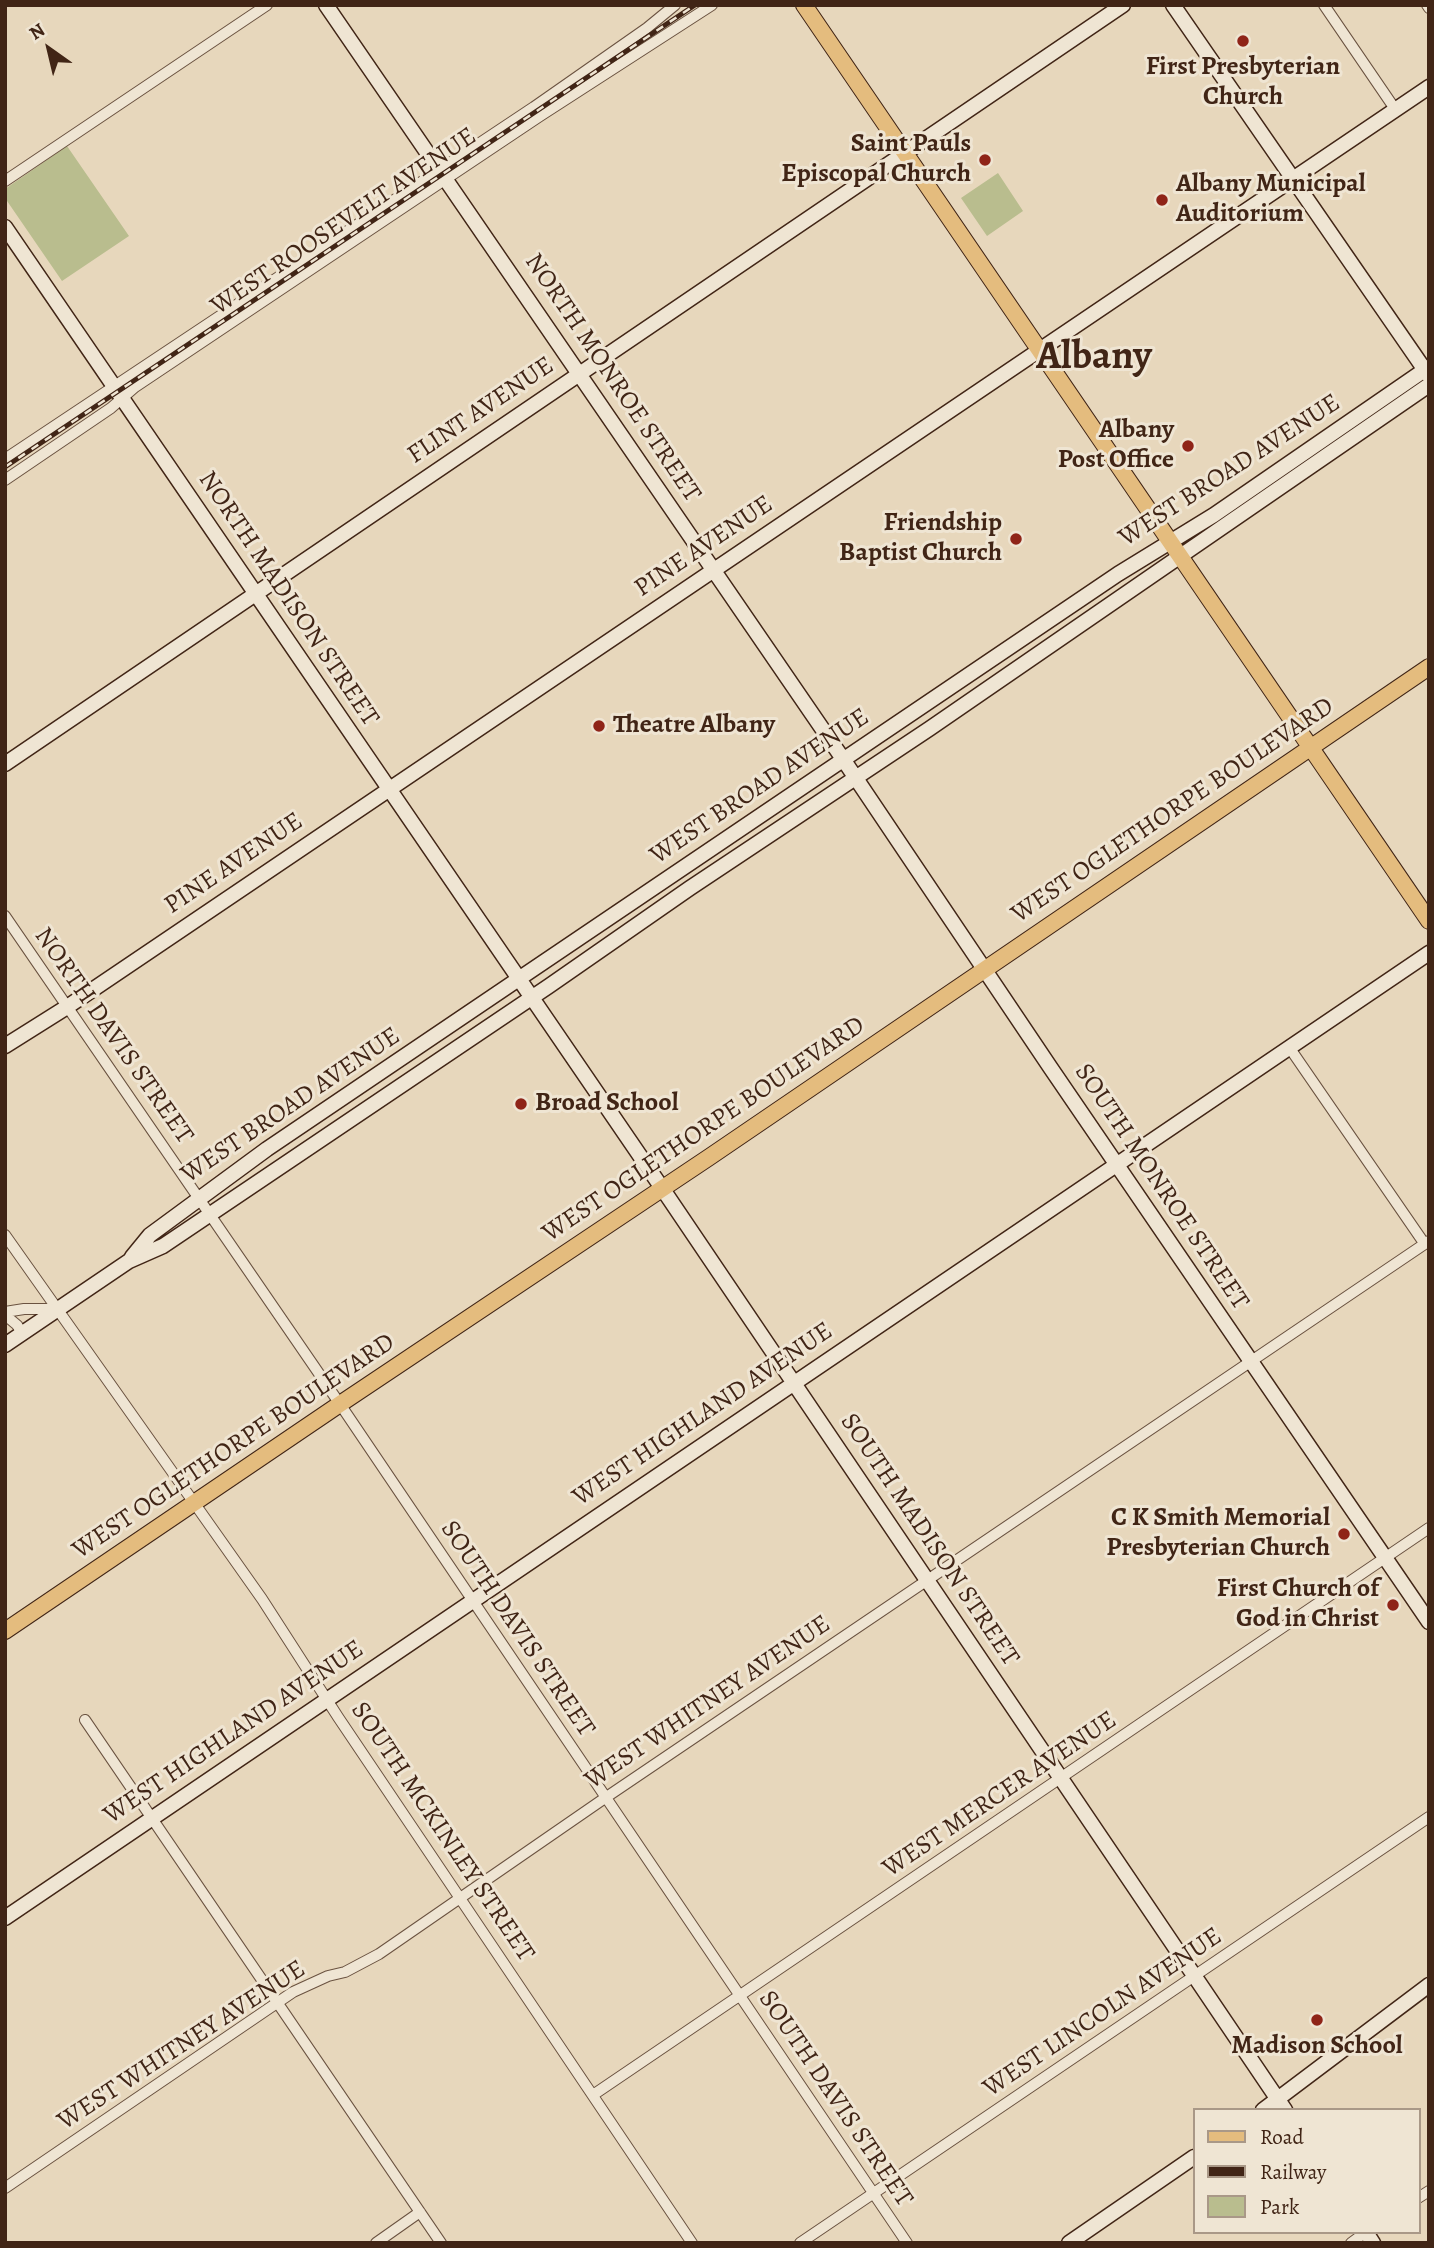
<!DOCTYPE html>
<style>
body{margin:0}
#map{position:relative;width:1434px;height:2248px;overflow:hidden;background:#e7d7bc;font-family:Alegreya,serif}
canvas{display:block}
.frame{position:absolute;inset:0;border:7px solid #412516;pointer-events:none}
.legend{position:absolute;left:1193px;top:2108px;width:228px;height:126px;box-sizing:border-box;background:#efe5d3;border:2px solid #a99887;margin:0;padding:9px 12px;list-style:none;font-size:21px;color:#412516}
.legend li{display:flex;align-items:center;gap:14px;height:35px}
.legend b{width:35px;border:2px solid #a99887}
.north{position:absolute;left:14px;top:14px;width:70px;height:70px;-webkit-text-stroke:5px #efe5d3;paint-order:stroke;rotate:326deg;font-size:19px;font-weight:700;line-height:28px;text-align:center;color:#412516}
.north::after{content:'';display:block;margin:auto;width:24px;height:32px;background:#412516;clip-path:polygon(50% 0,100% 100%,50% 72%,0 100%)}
</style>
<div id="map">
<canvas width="1434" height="2248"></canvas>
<div class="frame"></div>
<ul class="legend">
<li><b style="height:9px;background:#e4bc7e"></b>Road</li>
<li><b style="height:9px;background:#412516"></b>Railway</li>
<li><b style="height:19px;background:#b9bd8e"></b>Park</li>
</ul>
<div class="north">N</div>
</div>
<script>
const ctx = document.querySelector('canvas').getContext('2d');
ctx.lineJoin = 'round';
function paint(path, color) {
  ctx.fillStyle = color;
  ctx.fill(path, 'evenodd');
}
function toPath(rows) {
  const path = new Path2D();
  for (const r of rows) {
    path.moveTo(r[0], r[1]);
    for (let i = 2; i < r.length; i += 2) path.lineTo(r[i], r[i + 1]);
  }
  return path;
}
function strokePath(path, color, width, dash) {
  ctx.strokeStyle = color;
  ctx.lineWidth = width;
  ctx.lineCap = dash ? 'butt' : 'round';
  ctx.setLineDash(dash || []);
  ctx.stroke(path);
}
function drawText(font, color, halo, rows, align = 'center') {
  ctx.font = font + ' Alegreya,serif';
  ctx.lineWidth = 6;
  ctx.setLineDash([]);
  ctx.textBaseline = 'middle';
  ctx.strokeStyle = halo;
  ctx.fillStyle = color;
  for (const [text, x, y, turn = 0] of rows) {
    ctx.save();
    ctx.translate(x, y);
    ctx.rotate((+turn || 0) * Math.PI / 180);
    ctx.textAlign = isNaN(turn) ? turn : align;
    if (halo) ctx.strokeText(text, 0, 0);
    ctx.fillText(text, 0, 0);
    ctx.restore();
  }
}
const green = toPath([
 [67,146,129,236,62,281,5,198,5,189],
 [998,173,1023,211,987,236,961,198]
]);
const street = toPath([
 [1324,5,1395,109],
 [1427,5,1429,8],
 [5,181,267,5],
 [5,459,534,107,647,28,675,5],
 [5,480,111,408,135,387,540,116,712,5],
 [5,916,344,1410,907,2243],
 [1289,1047,1424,1243],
 [5,1235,262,1599,338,1717,692,2243],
 [5,1312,24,1309,57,1309],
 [5,1315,17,1325,22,1333],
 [85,1720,441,2243],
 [593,2095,1429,1528],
 [5,2188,293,1992,328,1976,345,1972,379,1954,605,1798,1429,1241],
 [1418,2198,1429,2191],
 [376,2243,420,2212],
 [800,2243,1429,1817],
 [1351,2243,1366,2232]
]);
const secondary = toPath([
 [326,5,843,759,1050,1067,1429,1622],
 [1173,5,1429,376],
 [5,227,662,1188,1285,2110],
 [5,764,1123,5],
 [5,1046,67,1007,1429,87],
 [132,1257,150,1235,267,1149,1118,574,1214,515,1429,367],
 [5,1345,129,1261,163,1246,549,986,690,888,929,729,1429,385],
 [5,1918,1429,953],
 [1263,2110,1429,1985],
 [1366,2232,1373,2243],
 [1069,2243,1194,2157]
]);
const primary = toPath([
 [804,5,1429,921],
 [5,1631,340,1404,708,1158,1429,667]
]);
const rail = toPath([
 [5,467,695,5]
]);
const markers = [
 [1243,41,7,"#8f2418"],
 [985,160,7,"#8f2418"],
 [1162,200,7,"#8f2418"],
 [1188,446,7,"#8f2418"],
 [1016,539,7,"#8f2418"],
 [599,726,7,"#8f2418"],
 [521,1104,7,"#8f2418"],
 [1344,1534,7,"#8f2418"],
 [1393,1605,7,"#8f2418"],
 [1317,2020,7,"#8f2418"]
];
const poiNames = [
 ["First Presbyterian",1243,68,"center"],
 ["Church",1243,98,"center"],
 ["Saint Pauls",971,145],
 ["Episcopal Church",971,175],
 ["Albany Municipal",1176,185,"left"],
 ["Auditorium",1176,215,"left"],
 ["Albany",1174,431],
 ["Post Office",1174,461],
 ["Friendship",1002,524],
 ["Baptist Church",1002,554],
 ["Theatre Albany",613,726,"left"],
 ["Broad School",535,1104,"left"],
 ["C K Smith Memorial",1330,1519],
 ["Presbyterian Church",1330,1549],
 ["First Church of",1379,1590],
 ["God in Christ",1379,1620],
 ["Madison School",1317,2047,"center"]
];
const streetNames = [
 ["WEST ROOSEVELT AVENUE",344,222,-34],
 ["NORTH MONROE STREET",612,378,56],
 ["FLINT AVENUE",481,411,-34],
 ["WEST BROAD AVENUE",1230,471,-33],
 ["PINE AVENUE",704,547,-34],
 ["NORTH MADISON STREET",288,599,56],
 ["WEST BROAD AVENUE",760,787,-34],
 ["WEST OGLETHORPE BOULEVARD",1173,811,-34],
 ["PINE AVENUE",234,864,-34],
 ["NORTH DAVIS STREET",113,1036,55],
 ["WEST BROAD AVENUE",291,1106,-34],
 ["WEST OGLETHORPE BOULEVARD",704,1130,-34],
 ["SOUTH MONROE STREET",1161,1187,56],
 ["WEST HIGHLAND AVENUE",703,1415,-34],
 ["WEST OGLETHORPE BOULEVARD",234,1447,-34],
 ["SOUTH MADISON STREET",929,1540,56],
 ["SOUTH DAVIS STREET",517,1629,56],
 ["WEST WHITNEY AVENUE",708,1703,-34],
 ["WEST HIGHLAND AVENUE",234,1733,-34],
 ["WEST MERCER AVENUE",1000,1795,-34],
 ["SOUTH MCKINLEY STREET",442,1832,56],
 ["WEST LINCOLN AVENUE",1103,2013,-34],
 ["WEST WHITNEY AVENUE",182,2046,-33],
 ["SOUTH DAVIS STREET",835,2099,56]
];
const townNames = [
 ["Albany",1094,358]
];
paint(green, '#b9bd8e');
strokePath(street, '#6a5240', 12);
strokePath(secondary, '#412516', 17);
strokePath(primary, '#412516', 18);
strokePath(street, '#efe5d3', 10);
strokePath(secondary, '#efe5d3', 14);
strokePath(primary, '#e4bc7e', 16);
strokePath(rail, '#412516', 5);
strokePath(rail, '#efe5d3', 2.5, [8]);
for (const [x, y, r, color] of markers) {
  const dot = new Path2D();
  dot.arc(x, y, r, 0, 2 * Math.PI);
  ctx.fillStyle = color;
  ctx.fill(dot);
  strokePath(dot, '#efe5d3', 2.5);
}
drawText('bold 26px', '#412516', '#efe5d3', poiNames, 'right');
drawText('26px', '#412516', '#efe5d3', streetNames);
drawText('bold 40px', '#412516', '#efe5d3', townNames);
</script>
